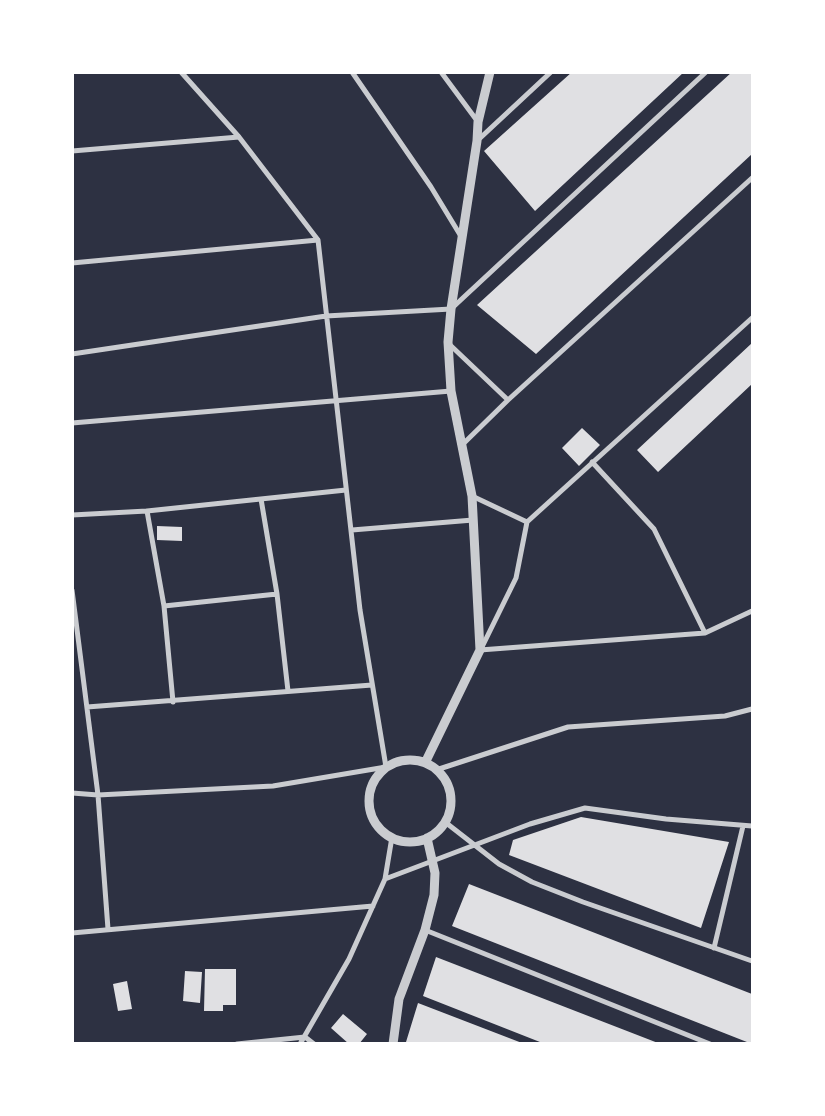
<!DOCTYPE html>
<style>
body{margin:0}
#map{position:relative;width:825px;height:1116px;overflow:hidden;background:#2d3142;font-family:Georgia,serif}
canvas{display:block}
.frame{position:absolute;inset:0;border:74px solid #fff;pointer-events:none}
</style>
<div id="map">
<canvas width="825" height="1116"></canvas>
<div class="frame"></div>
</div>
<script>
const ctx = document.querySelector('canvas').getContext('2d');
ctx.lineJoin = 'round';
function paint(path, color) {
  ctx.fillStyle = color;
  ctx.fill(path, 'evenodd');
}
function toPath(rows) {
  const path = new Path2D();
  for (const r of rows) {
    if (r.length === 3) {
      path.moveTo(r[0] + r[2], r[1]);
      path.arc(r[0], r[1], r[2], 0, 2 * Math.PI);
      continue;
    }
    path.moveTo(r[0], r[1]);
    for (let i = 2; i < r.length; i += 2) path.lineTo(r[i], r[i + 1]);
  }
  return path;
}
function strokePath(path, color, width, dash) {
  ctx.strokeStyle = color;
  ctx.lineWidth = width;
  ctx.lineCap = dash ? 'butt' : 'round';
  ctx.setLineDash(dash || []);
  ctx.stroke(path);
}
const building = toPath([
 [572,72,684,72,535,211,484,151],
 [732,72,752,72,752,154,536,354,477,305],
 [752,343,752,384,658,472,637,450],
 [582,428,600,445,579,466,562,448],
 [157,526,182,527,182,541,157,540],
 [581,817,729,842,701,928,509,855,513,840],
 [469,884,752,994,752,1044,452,926],
 [436,957,658,1043,658,1044,545,1044,423,996],
 [205,969,236,969,236,1005,223,1005,223,1011,204,1011],
 [185,971,202,972,200,1003,183,1001],
 [127,981,132,1009,118,1011,113,984],
 [418,1003,522,1043,522,1044,410,1044,406,1042],
 [343,1014,367,1034,359,1044,349,1044,331,1028]
]);
const minor = toPath([
 [352,72,431,187,462,238],
 [441,72,478,122],
 [478,140,551,72],
 [72,151,239,137],
 [72,263,318,240],
 [448,343,508,400,752,178],
 [72,354,326,316,451,309,706,72],
 [72,423,451,391],
 [462,445,508,400],
 [592,462,654,529,705,633],
 [472,496,527,522,752,318],
 [261,499,277,594,288,691],
 [147,511,164,606,173,702],
 [72,515,147,511,346,490],
 [352,530,473,520],
 [72,590,98,795,108,929],
 [164,606,277,594],
 [482,647,516,578,527,522],
 [480,650,705,633,752,611],
 [87,707,372,685],
 [436,770,568,727,725,716,752,709],
 [72,793,98,795,273,786,386,767,360,610,318,240,239,137,181,72],
 [445,822,499,864,532,882,583,902,752,961],
 [385,879,530,824,585,808,666,819,752,826],
 [425,930,710,1044],
 [72,933,373,906],
 [714,948,743,826],
 [237,1044,305,1037,314,1044],
 [300,1044,349,959,385,879,392,837]
]);
const tertiary = toPath([
 [410,801,41],
 [425,763,480,650,472,496,451,391,448,342,451,309,477,141,478,122,490,72],
 [393,1044,399,999,425,930,434,895,435,873,427,838]
]);
paint(building, '#e0e0e3');
strokePath(minor, '#caccd0', 5);
strokePath(tertiary, '#caccd0', 9);
</script>
